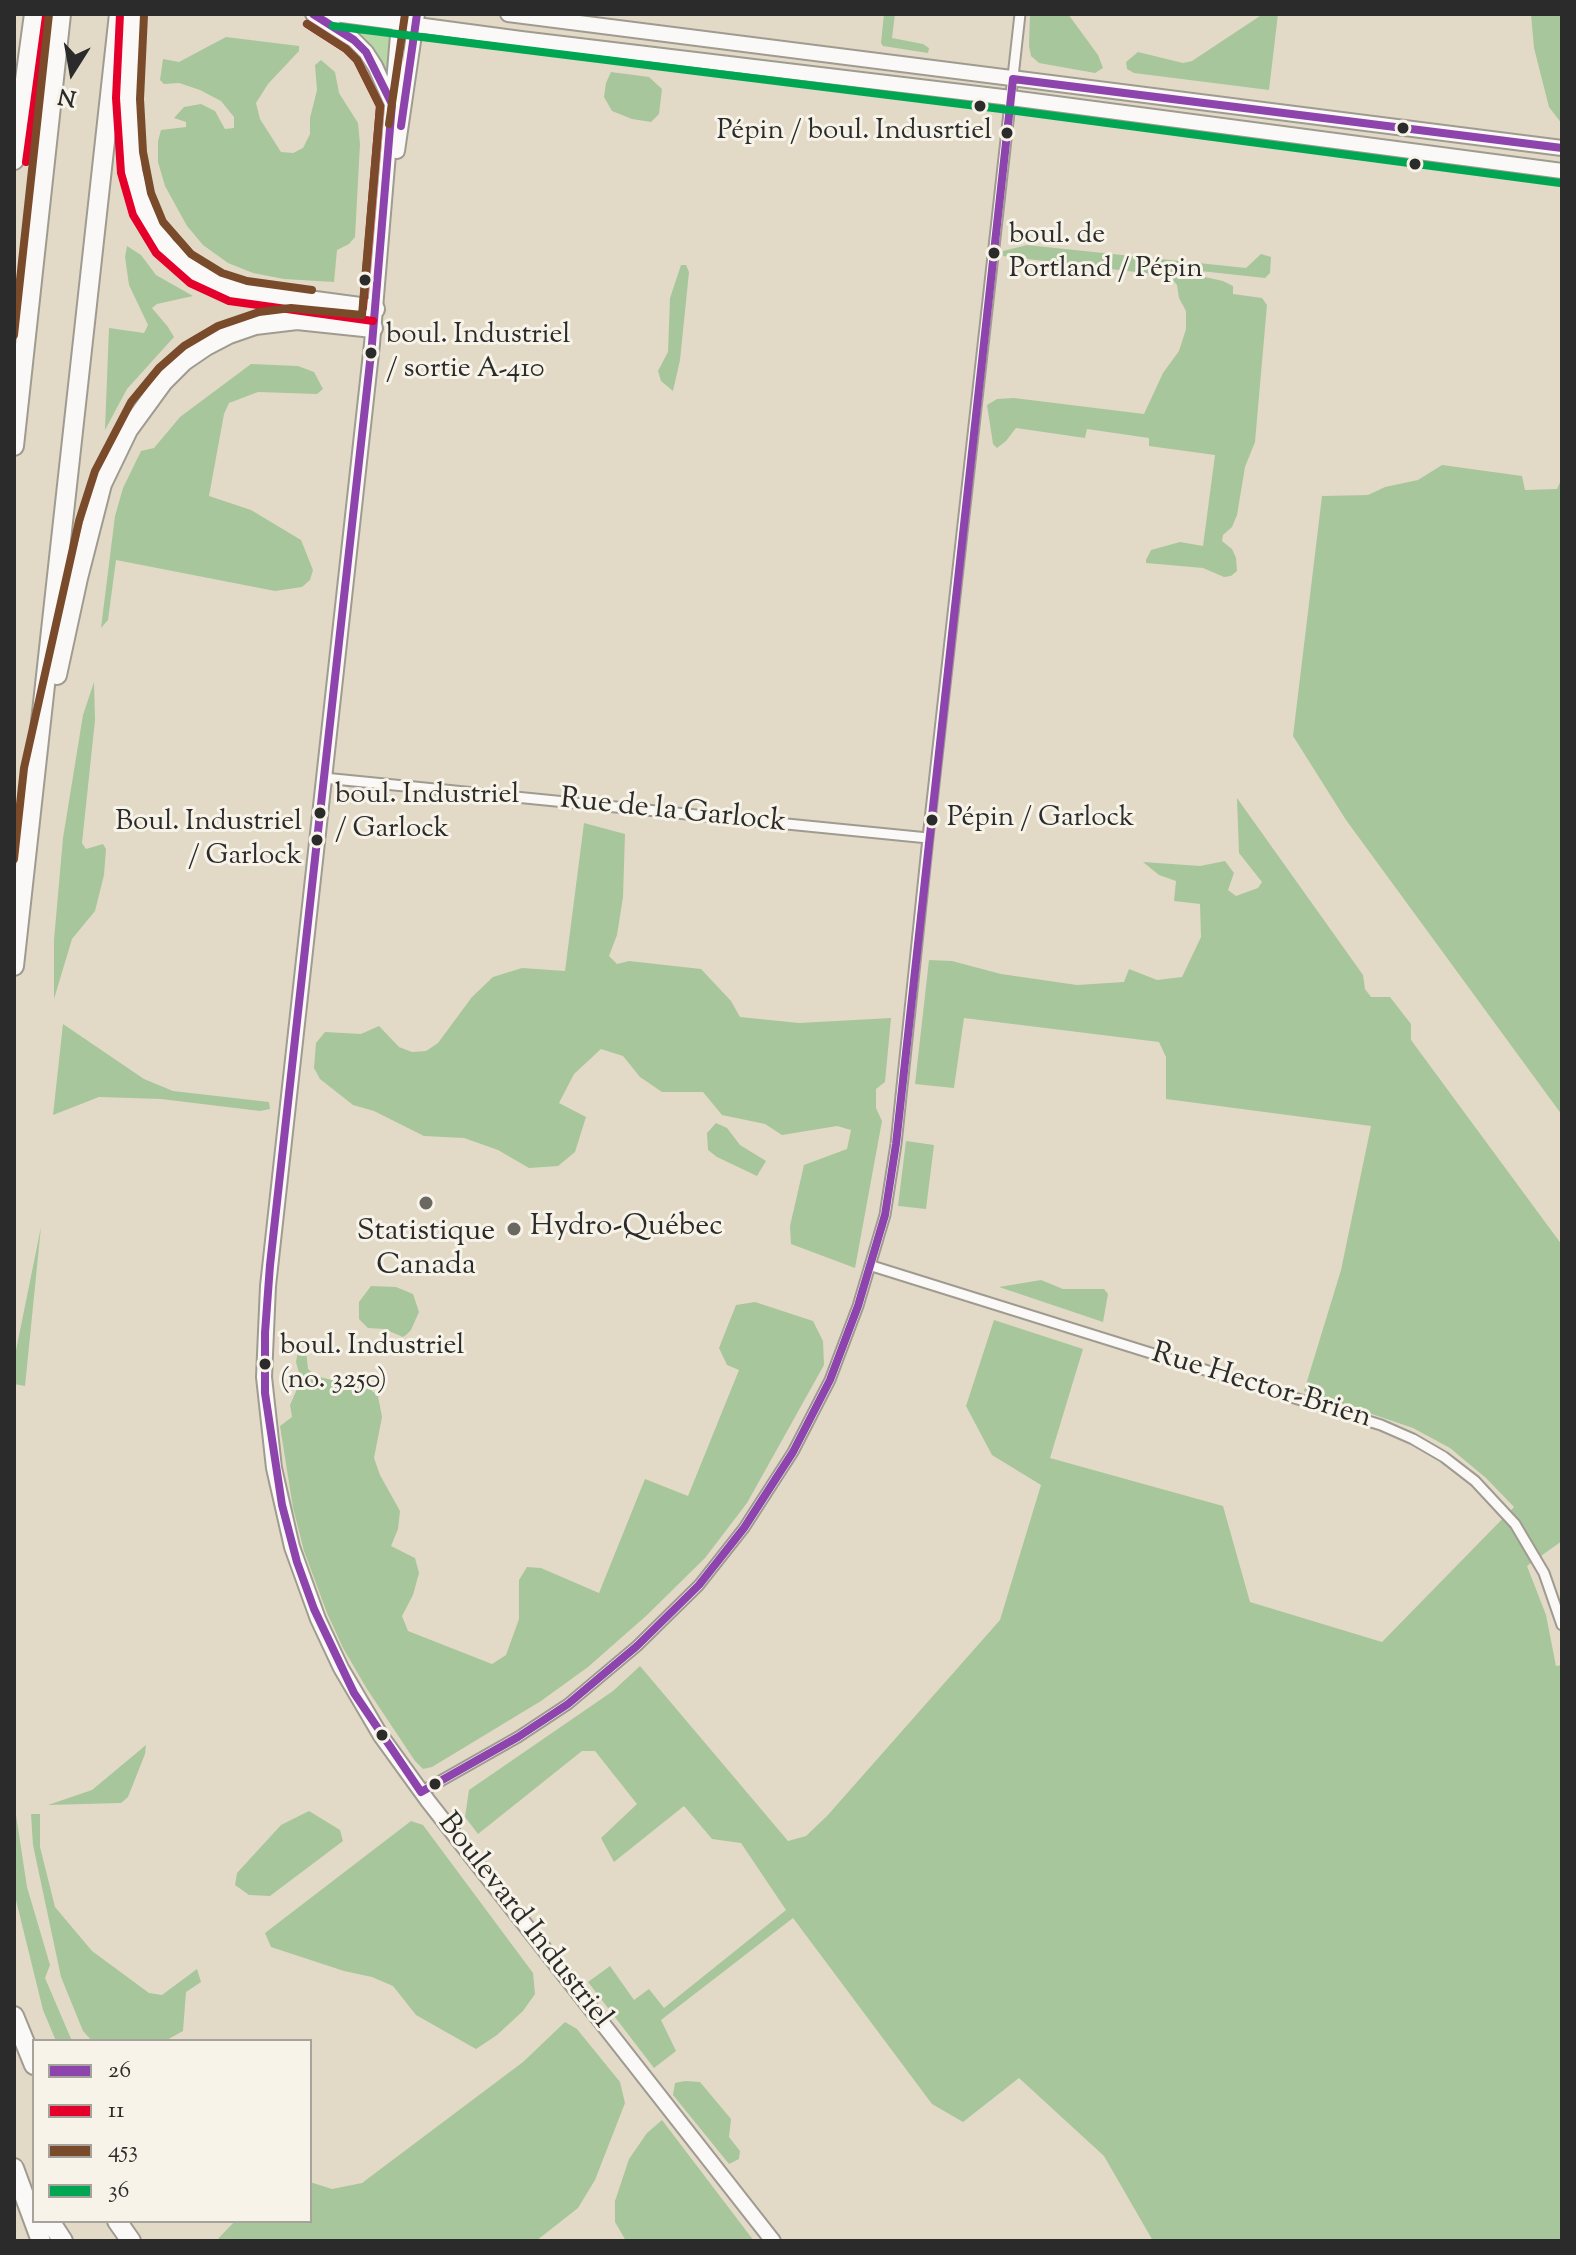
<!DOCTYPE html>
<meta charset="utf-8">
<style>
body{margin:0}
#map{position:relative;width:1576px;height:2255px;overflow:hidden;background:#e2dac7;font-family:"Sorts Mill Goudy",serif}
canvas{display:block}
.frame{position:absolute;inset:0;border:16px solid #2b2b2b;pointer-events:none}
.legend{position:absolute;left:32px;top:2039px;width:280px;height:184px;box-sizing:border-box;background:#f7f3e8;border:2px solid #a5a39c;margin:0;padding:10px 14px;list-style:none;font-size:24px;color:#2b2b2b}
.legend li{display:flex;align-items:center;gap:16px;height:40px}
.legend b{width:40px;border:2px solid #a5a39c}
.north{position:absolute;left:32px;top:32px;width:80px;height:80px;-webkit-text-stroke:6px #f7f3e8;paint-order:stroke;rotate:191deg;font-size:22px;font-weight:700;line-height:32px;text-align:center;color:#2b2b2b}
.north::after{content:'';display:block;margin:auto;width:28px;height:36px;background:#2b2b2b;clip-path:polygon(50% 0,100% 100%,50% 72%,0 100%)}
</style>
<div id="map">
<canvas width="1576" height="2255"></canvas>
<div class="frame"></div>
<ul class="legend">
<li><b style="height:10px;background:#8e44ad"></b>26</li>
<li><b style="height:10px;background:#e4002b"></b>11</li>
<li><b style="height:10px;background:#7a4b2a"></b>453</li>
<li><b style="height:10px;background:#00a651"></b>36</li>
</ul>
<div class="north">N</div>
</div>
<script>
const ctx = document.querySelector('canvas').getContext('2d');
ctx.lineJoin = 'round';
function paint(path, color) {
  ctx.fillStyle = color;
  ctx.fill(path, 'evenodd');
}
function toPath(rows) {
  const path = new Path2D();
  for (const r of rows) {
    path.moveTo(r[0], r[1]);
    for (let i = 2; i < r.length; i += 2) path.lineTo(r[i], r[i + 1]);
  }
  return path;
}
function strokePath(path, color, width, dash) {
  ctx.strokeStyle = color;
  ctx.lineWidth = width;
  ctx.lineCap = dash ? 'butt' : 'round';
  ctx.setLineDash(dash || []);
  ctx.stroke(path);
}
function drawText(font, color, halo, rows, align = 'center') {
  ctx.font = font + ' "Sorts Mill Goudy",serif';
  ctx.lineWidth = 6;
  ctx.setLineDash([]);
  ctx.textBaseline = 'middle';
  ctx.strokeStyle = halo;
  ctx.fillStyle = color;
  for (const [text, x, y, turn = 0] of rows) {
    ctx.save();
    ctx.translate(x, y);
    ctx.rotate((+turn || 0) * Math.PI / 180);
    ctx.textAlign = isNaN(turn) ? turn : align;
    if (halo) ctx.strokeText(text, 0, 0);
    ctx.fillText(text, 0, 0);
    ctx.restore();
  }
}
const green = toPath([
 [353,24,390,29,389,68,384,70,348,31,348,27]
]);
const forest = toPath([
 [884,14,895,14,892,38,923,44,929,48,928,53,883,46,881,43],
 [1030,14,1068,14,1098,55,1103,68,1095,73,1039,63,1031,56,1029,46],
 [1263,14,1278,14,1269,90,1134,73,1127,69,1126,62,1138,52,1183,63,1192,61],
 [1531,14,1562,14,1562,124,1549,107,1534,48],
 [226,37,299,46,299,51,268,84,256,103,260,119,281,152,293,153,303,148,310,134,310,118,317,90,315,65,321,60,335,72,339,93,358,123,360,144,355,237,349,244,337,250,334,282,284,279,253,273,228,263,203,245,187,226,165,186,158,162,158,141,161,130,186,127,186,122,174,118,184,107,201,104,215,111,225,129,234,128,234,117,221,101,200,90,179,83,164,84,160,80,163,59,179,62],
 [611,72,649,77,662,89,659,114,651,122,632,119,612,111,604,97,606,83],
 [1027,245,1246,268,1261,254,1271,257,1270,273,1265,278,1191,270,1182,272,1223,281,1233,286,1233,294,1262,298,1267,305,1255,442,1245,467,1237,515,1232,527,1223,535,1222,541,1232,549,1236,558,1237,571,1231,576,1224,577,1203,568,1146,563,1146,560,1151,550,1180,542,1203,546,1215,455,1149,446,1149,438,1087,429,1085,438,1016,428,1006,441,997,448,993,444,987,405,997,399,1014,398,1144,414,1163,373,1179,351,1186,329,1186,311,1179,298,1177,285,1169,276,1003,256,1003,251],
 [127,246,141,255,156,275,193,296,157,304,152,308,168,327,174,337,127,389,105,430,109,328,144,333,148,325,129,285,125,257],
 [681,265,686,265,689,272,680,360,673,391,661,381,658,371,668,352,670,298],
 [251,364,298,366,314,372,323,389,317,394,258,392,229,403,224,414,209,496,251,510,301,540,313,570,310,580,302,587,275,591,116,560,108,620,101,628,115,516,123,488,141,451,154,448,180,417],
 [1442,465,1522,476,1525,490,1557,489,1562,478,1562,1115,1346,820,1293,736,1322,496,1368,495,1385,487,1418,480],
 [94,682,95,720,82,843,86,849,103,844,106,849,104,875,95,911,72,939,54,999,54,940,63,838,83,715],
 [1237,798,1363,975,1365,989,1371,997,1390,997,1411,1024,1411,1040,1562,1245,1562,1541,1527,1566,1546,1615,1556,1666,1562,1665,1562,2241,1153,2241,1104,2156,1019,2078,963,2122,932,2104,793,1918,661,2020,676,2051,654,2068,588,1982,610,1966,634,2000,649,1989,664,2008,786,1910,741,1843,712,1839,684,1806,614,1862,601,1838,637,1804,595,1751,582,1751,478,1834,465,1817,469,1790,613,1691,640,1666,788,1841,806,1836,827,1816,1000,1620,1041,1485,992,1455,966,1406,994,1320,1083,1349,1050,1458,1223,1506,1250,1602,1382,1642,1514,1507,1486,1478,1450,1448,1413,1428,1304,1391,1341,1270,1371,1126,1166,1099,1166,1057,1159,1042,964,1018,954,1088,915,1084,929,960,952,961,1001,974,1077,985,1124,982,1129,969,1157,980,1182,977,1201,937,1200,904,1174,901,1176,881,1159,875,1143,862,1200,866,1225,861,1234,873,1228,890,1236,896,1258,888,1262,882,1239,853],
 [584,823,625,834,623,897,617,935,609,956,617,964,629,961,701,969,731,1001,740,1017,799,1023,891,1018,885,1082,876,1089,876,1108,882,1121,855,1268,791,1244,790,1226,804,1165,847,1149,851,1130,837,1126,782,1135,765,1124,722,1115,703,1092,662,1092,640,1077,623,1056,601,1049,574,1074,559,1103,586,1117,575,1152,558,1166,529,1168,498,1150,464,1138,424,1136,374,1111,353,1105,320,1079,314,1068,316,1043,325,1032,361,1034,379,1026,399,1047,412,1052,426,1051,438,1043,472,997,493,977,522,968,565,971],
 [63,1024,144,1079,173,1091,269,1102,270,1109,260,1111,161,1099,99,1097,53,1115],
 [716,1123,727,1128,740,1145,766,1161,757,1176,717,1157,708,1150,707,1133],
 [906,1141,934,1145,926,1209,898,1206],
 [41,1227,25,1386,14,1384,14,1360],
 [1041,1280,1063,1289,1104,1289,1108,1294,1103,1322,999,1287],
 [371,1286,396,1287,413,1294,419,1312,411,1330,406,1335,403,1337,384,1329,368,1328,359,1319,359,1302],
 [755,1302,813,1321,823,1341,824,1365,747,1503,705,1558,646,1616,588,1667,541,1701,432,1767,423,1769,415,1761,367,1689,343,1648,327,1613,304,1551,293,1508,280,1426,292,1417,290,1405,301,1380,296,1362,298,1350,306,1350,308,1369,316,1376,371,1390,378,1396,382,1417,374,1458,380,1475,400,1511,398,1529,391,1546,415,1558,419,1573,413,1595,402,1616,408,1631,492,1664,506,1655,519,1619,519,1580,527,1567,541,1568,599,1593,645,1479,688,1496,739,1370,727,1365,719,1348,736,1305],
 [146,1745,145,1754,128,1797,121,1803,48,1805,92,1790],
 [309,1811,340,1830,343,1841,270,1896,249,1895,235,1885,237,1873,281,1825],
 [31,1814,40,1814,40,1847,55,1907,92,1951,149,1993,162,1995,197,1969,201,1982,186,1992,183,2031,165,2041,92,2041,83,2031,61,1977,33,1845],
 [16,1815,27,1887,50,1965,45,1978,72,2041,56,2041,43,2010,14,1892],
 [411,1821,423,1825,533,1973,535,1994,523,2011,497,2035,476,2049,416,2015,393,1986,372,1977,344,1971,271,1947,265,1933],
 [565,2022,577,2029,620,2082,625,2103,595,2180,578,2208,536,2241,216,2241,235,2221,310,2221,310,2182,332,2189,362,2183,523,2062],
 [685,2081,700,2082,731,2119,729,2137,740,2151,739,2159,729,2164,673,2095,675,2083],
 [662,2120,754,2241,626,2241,615,2222,615,2201,629,2159,647,2133]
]);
const street = toPath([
 [324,778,928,838],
 [872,1266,1381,1425,1413,1439,1444,1457,1475,1481,1515,1524,1544,1573,1562,1625],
 [421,1792,518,1737,568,1704,637,1646,699,1585,744,1528,793,1452,830,1380,858,1306,885,1215,896,1144,928,838,1020,14]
]);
const secondary = toPath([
 [313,14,354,40,366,52,375,66,392,104],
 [335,14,521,39,1011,98,1562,171],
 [403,14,398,35,372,344,268,1286,264,1377,274,1468,292,1547,318,1619,341,1668,381,1736,428,1801,773,2241],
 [508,14,1562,148],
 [397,151,417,14]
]);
const highway = toPath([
 [132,14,128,99,133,171,144,210,166,246,197,273,233,290,375,309],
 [14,160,34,14],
 [14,446,61,14],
 [57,675,78,578,102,484,128,430,163,382,184,361,206,346,229,334,255,325,297,320,373,328],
 [14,966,119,14],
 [14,2016,34,2065],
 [14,2168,41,2241],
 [50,2221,63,2241],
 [117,2221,131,2241]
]);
const bus1 = toPath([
 [313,14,354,40,366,52,392,104,372,344,270,1265,265,1333,265,1393,282,1505,297,1562,314,1609,354,1693,421,1792],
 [401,126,417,14],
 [421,1792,518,1737,568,1704,637,1646,699,1585,744,1528,793,1452,830,1380,858,1306,885,1215,896,1144,1013,79,1562,148]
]);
const bus2 = toPath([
 [120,14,116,98,121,173,133,215,156,253,190,283,229,301,373,321],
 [307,24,346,49,357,60,380,106,363,308],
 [26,162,46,16]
]);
const bus3 = toPath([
 [144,15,140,99,143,152,151,193,163,222,191,254,222,273,247,281,312,290],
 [389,124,405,14],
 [14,335,49,14],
 [14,859,24,768,79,521,95,471,131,402,159,368,184,346,218,326,259,312,291,308,362,315,380,106,357,60,346,49,307,24]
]);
const bus4 = toPath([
 [333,26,1009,110,1560,183]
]);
const markers = [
 [980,106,7,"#2b2b2b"],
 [1403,128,7,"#2b2b2b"],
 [1007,133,7,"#2b2b2b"],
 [1415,164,7,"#2b2b2b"],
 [994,253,7,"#2b2b2b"],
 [365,280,7,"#2b2b2b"],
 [371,353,7,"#2b2b2b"],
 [320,813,7,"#2b2b2b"],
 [932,820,7,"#2b2b2b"],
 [317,840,7,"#2b2b2b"],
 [426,1203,8,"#6b6862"],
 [514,1229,8,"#6b6862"],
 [265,1364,7,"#2b2b2b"],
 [382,1735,7,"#2b2b2b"],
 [435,1784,7,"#2b2b2b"]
];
const busNames = [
 ["Pépin / boul. Indusrtiel",992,133,"right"],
 ["boul. de",1009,237],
 ["Portland / Pépin",1009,271],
 ["boul. Industriel",386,337],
 ["/ sortie A-410",386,371],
 ["boul. Industriel",335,797],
 ["/ Garlock",335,831],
 ["Pépin / Garlock",947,820],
 ["Boul. Industriel",302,824,"right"],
 ["/ Garlock",302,858,"right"],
 ["boul. Industriel",280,1348],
 ["(no. 3250)",280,1382]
];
const streetNames = [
 ["Rue de la Garlock",673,813,6],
 ["Rue Hector-Brien",1261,1388,17],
 ["Boulevard Industriel",523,1922,52]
];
const poiNames = [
 ["Hydro-Québec",530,1229],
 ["Statistique",426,1234,"center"],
 ["Canada",426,1268,"center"]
];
paint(green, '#b8d7a6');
paint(forest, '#a8c69b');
strokePath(street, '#9f9b91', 13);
strokePath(secondary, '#9f9b91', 18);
strokePath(highway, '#9f9b91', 22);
strokePath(street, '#fbf9f7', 9);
strokePath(secondary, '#fbf9f7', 14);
strokePath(highway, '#fbf9f7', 18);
strokePath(bus1, '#8e44ad', 8);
strokePath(bus2, '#e4002b', 8);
strokePath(bus3, '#7a4b2a', 8);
strokePath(bus4, '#00a651', 8);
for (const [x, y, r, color] of markers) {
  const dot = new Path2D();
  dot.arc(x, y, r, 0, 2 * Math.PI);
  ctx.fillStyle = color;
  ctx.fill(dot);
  strokePath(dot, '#f7f3e8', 3);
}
drawText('28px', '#2b2b2b', '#f7f3e8', busNames, 'left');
drawText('30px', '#2b2b2b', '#f7f3e8', streetNames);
drawText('30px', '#2b2b2b', '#f7f3e8', poiNames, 'left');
</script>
